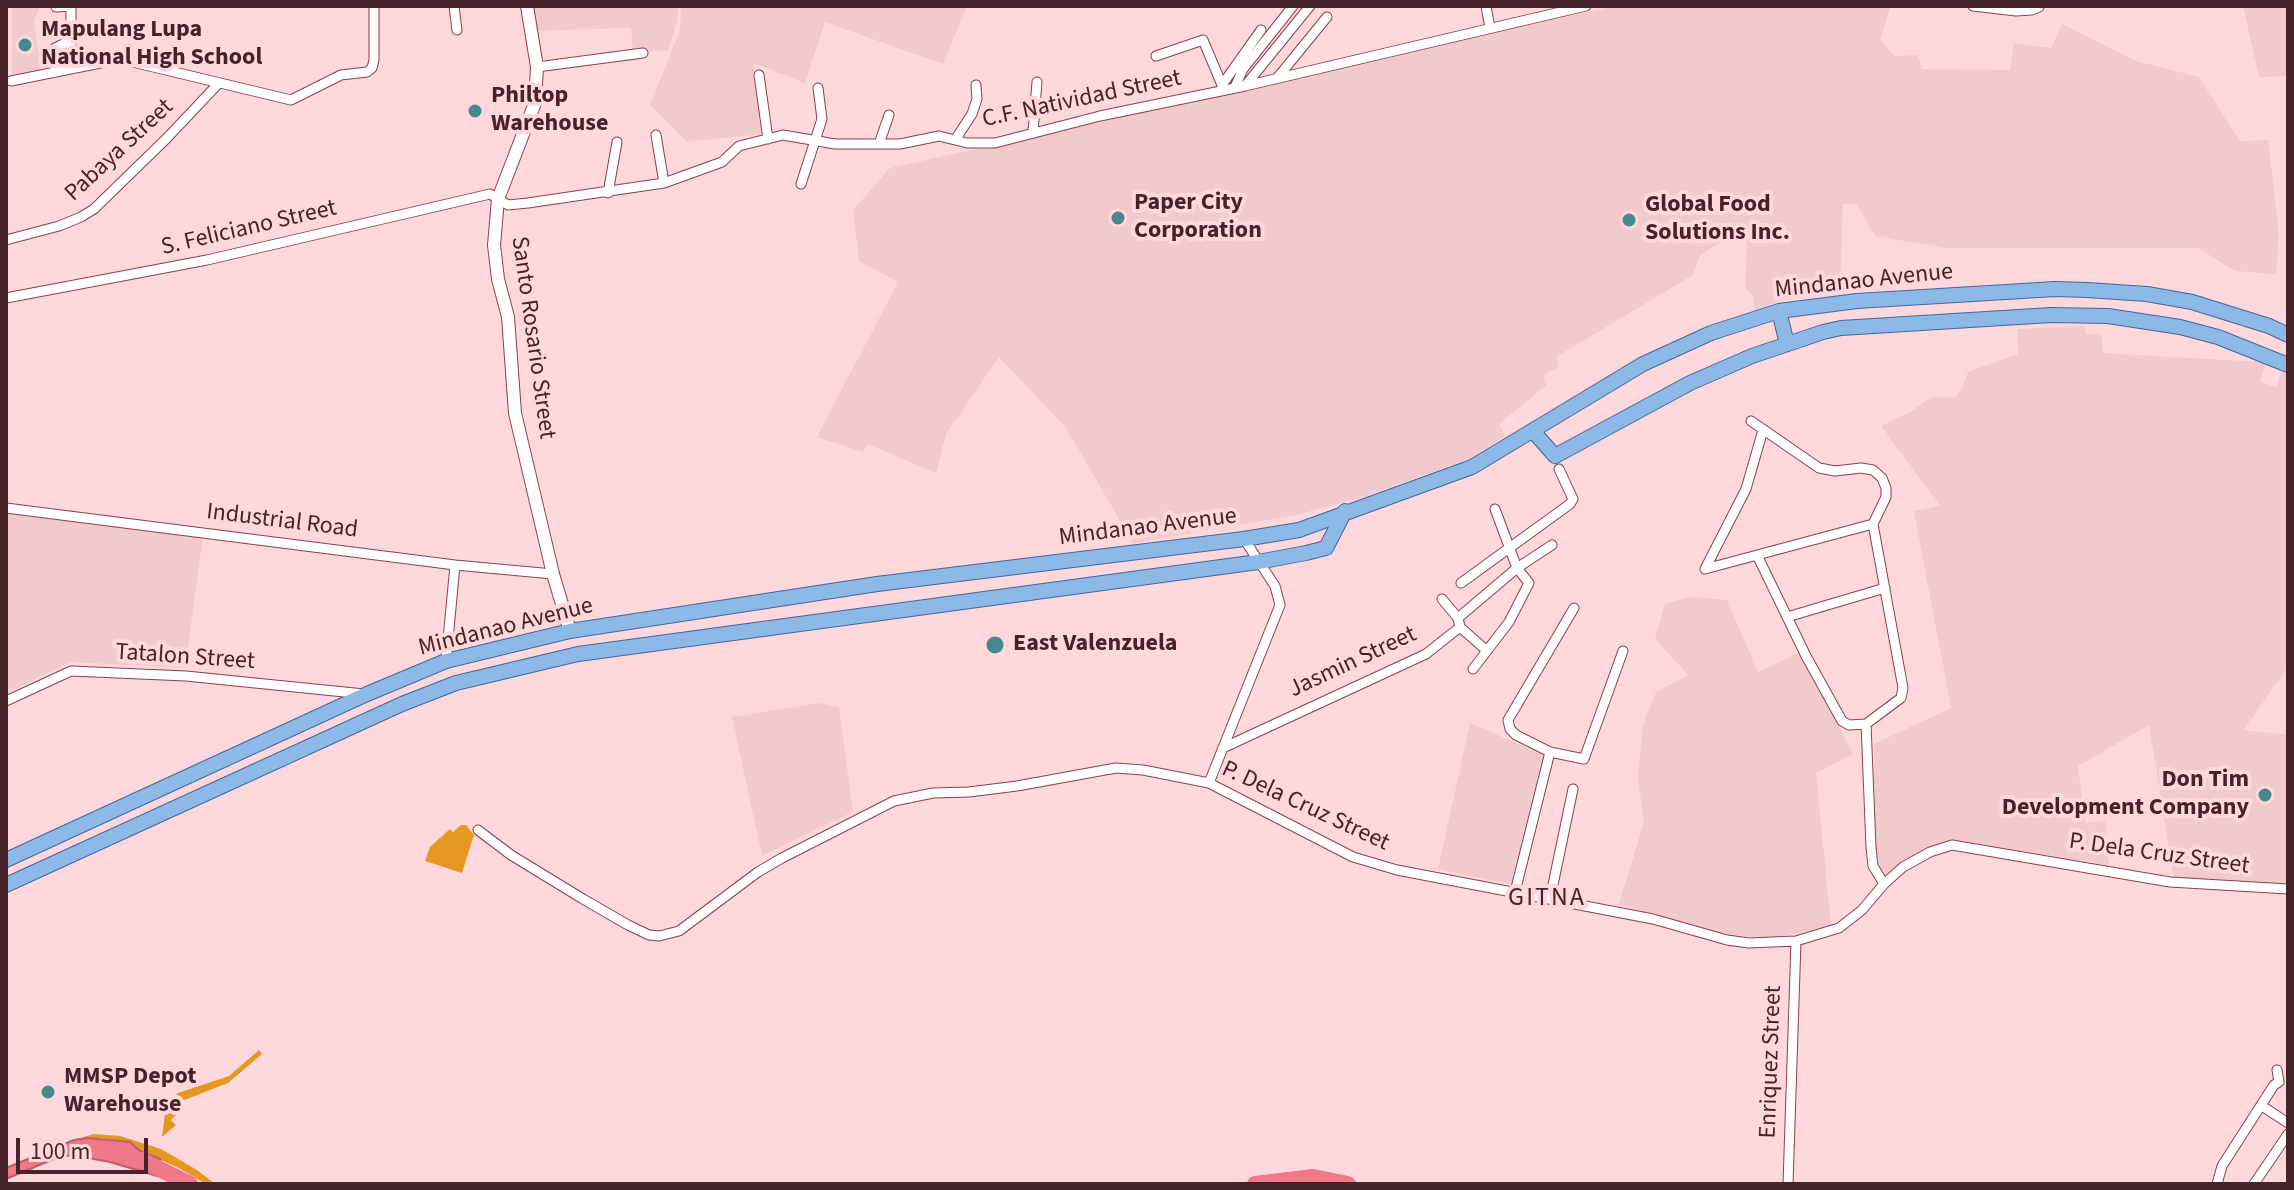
<!DOCTYPE html>
<style>
body{margin:0}
#map{position:relative;width:2294px;height:1190px;overflow:hidden;background:#fed8dc;font-family:"Source Sans 3",sans-serif}
canvas{display:block}
.frame{position:absolute;inset:0;border:8px solid #462329;pointer-events:none}
.scale{position:absolute;left:16px;top:1138px;width:132px;height:36px;box-sizing:border-box;border:4px solid #462329;border-top:0;padding-left:10px;font-size:24px;line-height:28px;white-space:nowrap;color:#462329;-webkit-text-stroke:6px #fed8dc;paint-order:stroke}
</style>
<div id="map">
<canvas width="2294" height="1190"></canvas>
<div class="frame"></div>
<div class="scale">100 m</div>
</div>
<script>
const ctx = document.querySelector('canvas').getContext('2d');
ctx.lineJoin = 'round';
function paint(path, color) {
  ctx.fillStyle = color;
  ctx.fill(path, 'evenodd');
}
function toPath(rows) {
  const path = new Path2D();
  for (const r of rows) {
    path.moveTo(r[0], r[1]);
    for (let i = 2; i < r.length; i += 2) path.lineTo(r[i], r[i + 1]);
  }
  return path;
}
function strokePath(path, color, width, dash) {
  ctx.strokeStyle = color;
  ctx.lineWidth = width;
  ctx.lineCap = dash ? 'butt' : 'round';
  ctx.setLineDash(dash || []);
  ctx.stroke(path);
}
function drawText(font, color, halo, rows, align = 'center') {
  ctx.font = font + ' "Source Sans 3",sans-serif';
  ctx.lineWidth = 8;
  ctx.setLineDash([]);
  ctx.textBaseline = 'middle';
  ctx.strokeStyle = halo;
  ctx.fillStyle = color;
  for (const [text, x, y, turn = 0] of rows) {
    ctx.save();
    ctx.translate(x, y);
    ctx.rotate((+turn || 0) * Math.PI / 180);
    ctx.textAlign = isNaN(turn) ? turn : align;
    if (halo) ctx.strokeText(text, 0, 0);
    ctx.fillText(text, 0, 0);
    ctx.restore();
  }
}
const built = toPath([
 [12,6,40,6,34,21,41,69,12,75],
 [532,6,679,6,677,21,668,50,633,53,631,28,535,31],
 [681,6,967,6,943,64,825,22,805,83,753,63,763,134,687,142,650,105,680,31],
 [1615,6,1891,6,1880,39,1894,56,1918,55,1922,69,2010,70,2014,43,2051,48,2062,24,2136,61,2199,77,2240,141,2268,140,2279,234,2276,274,2235,271,2198,248,1945,248,1875,236,1856,204,1843,204,1840,288,1782,300,1755,311,1753,296,1745,288,1747,244,1740,228,1700,256,1693,275,1556,357,1559,366,1543,376,1547,385,1499,424,1505,436,1468,459,1360,498,1296,515,1133,543,1066,428,999,357,946,434,936,473,868,444,863,452,817,437,898,282,859,261,853,210,890,168],
 [2243,6,2288,6,2288,76,2259,77],
 [2085,326,2086,334,2102,335,2103,353,2260,362,2265,365,2260,382,2277,387,2281,372,2288,375,2288,666,2244,730,2288,735,2288,885,2174,881,2149,725,2078,766,2085,823,2106,821,2109,865,1960,841,1916,855,1884,875,1875,855,1874,744,1951,708,1914,511,1940,506,1881,426,1910,412,1932,397,1956,397,1962,388,1968,372,2018,354,2017,329],
 [6,512,203,537,185,668,71,662,6,693],
 [1691,597,1727,600,1758,672,1801,652,1853,754,1816,773,1831,926,1768,939,1725,934,1619,904,1644,822,1638,779,1643,724,1656,692,1688,675,1655,639,1665,604],
 [818,703,839,707,853,812,762,856,732,717],
 [1470,723,1544,755,1515,885,1438,869]
]);
const forest = toPath([
 [461,825,466,825,474,835,462,873,425,861,430,847,450,829,453,832],
 [259,1050,262,1054,228,1083,169,1106,176,1115,171,1120,176,1125,162,1137,166,1105,178,1093,229,1076],
 [94,1134,120,1136,161,1149,197,1170,215,1184,206,1184,179,1168,140,1151,130,1142,99,1138,74,1140]
]);
const water = toPath([
 [87,1138,130,1142,140,1151,160,1159,157,1176,110,1162,72,1155,56,1158,6,1179,6,1168,74,1140,87,1138]
]);
const river = toPath([
 [141,1160,190,1184],
 [1255,1184,1313,1177,1348,1184]
]);
const minor = toPath([
 [71,6,71,51],
 [454,6,457,30],
 [1486,6,1490,28],
 [1973,6,2016,11,2032,10,2039,7],
 [56,7,71,6],
 [55,48,71,40],
 [1156,56,1203,40,1222,85,1222,90],
 [537,67,643,53],
 [759,75,768,139],
 [1278,77,1327,17],
 [11,81,120,59,291,100,341,75,367,72,372,68,374,60,374,6],
 [1222,85,1261,30],
 [1245,86,1310,6],
 [1235,87,1243,69,1293,6],
 [1033,132,1037,82],
 [656,135,664,183],
 [955,140,972,114,977,99,976,85],
 [879,144,889,115],
 [801,184,822,119,818,88],
 [608,193,617,142],
 [6,240,59,226,81,217,94,209,167,138,218,84],
 [6,298,207,260,490,194,508,205,528,203,664,183,722,162,739,146,783,135,835,144,900,144,939,136,967,143,995,143,1100,116,1245,86,1586,6],
 [1751,421,1819,468,1835,471,1861,468,1873,470,1882,478,1886,488,1886,497,1873,524,1903,688,1901,698,1866,724,1849,725,1842,721,1806,656,1757,555],
 [6,508,455,565,553,574],
 [1705,569,1873,524],
 [1705,569,1746,489,1763,430],
 [1461,583,1570,504,1573,499,1559,469],
 [1442,599,1458,618],
 [1574,608,1508,720,1510,729,1516,735,1550,752,1584,759,1623,651],
 [1787,617,1885,588],
 [1460,627,1487,651],
 [446,661,455,565],
 [1473,669,1509,622,1529,583,1517,568,1495,509],
 [6,701,71,671,186,676,364,694],
 [1866,724,1871,847,1873,866,1884,884],
 [1225,747,1426,654,1460,627,1458,618,1517,568,1552,545],
 [1209,783,1280,605,1275,586,1244,539],
 [478,830,511,855,583,899,628,925,649,935,659,936,679,931,758,872,782,858,894,801,933,793,969,792,1017,786,1116,768,1143,770,1209,783,1353,857,1397,870,1653,919,1727,940,1749,943,1796,941,1839,928,1862,910,1884,884,1903,867,1930,852,1952,845,2170,882,2288,889],
 [1515,892,1550,752],
 [1550,899,1573,789],
 [2277,1070,2279,1082],
 [2262,1106,2288,1123],
 [1788,1184,1796,941],
 [2217,1184,2222,1166,2274,1085,2279,1082],
 [2254,1184,2288,1134]
]);
const tertiary = toPath([
 [527,6,537,67,535,103,498,199,494,245,498,279,508,317,515,413,553,574,570,631]
]);
const primary = toPath([
 [1779,311,1787,344],
 [1533,431,1555,456,1690,383,1752,356,1823,332,1841,328,2051,315,2108,316,2180,327,2218,337,2288,365],
 [6,860,367,694,446,661,570,631,877,584,1244,539,1299,530,1472,467,1643,364,1711,333,1779,311,1857,301,2055,289,2087,290,2147,294,2192,302,2269,326,2288,335],
 [6,885,402,704,456,683,578,654,1258,562,1306,553,1326,548,1345,511]
]);
const markers = [
 [25,45,8,"#448b88"],
 [475,111,8,"#448b88"],
 [1118,218,8,"#448b88"],
 [1629,220,8,"#448b88"],
 [995,645,10,"#448b88"],
 [2265,795,8,"#448b88"],
 [48,1092,8,"#448b88"]
];
const poiNames = [
 ["Mapulang Lupa",41,31],
 ["National High School",41,59],
 ["Philtop",491,97],
 ["Warehouse",491,125],
 ["Paper City",1134,204],
 ["Corporation",1134,232],
 ["Global Food",1645,206],
 ["Solutions Inc.",1645,234],
 ["East Valenzuela",1013,645],
 ["Don Tim",2249,781,"right"],
 ["Development Company",2249,809,"right"],
 ["MMSP Depot",64,1078],
 ["Warehouse",64,1106]
];
const streetNames = [
 ["C.F. Natividad Street",1082,100,-12],
 ["Pabaya Street",120,151,-43],
 ["S. Feliciano Street",249,229,-13],
 ["Mindanao Avenue",1864,282,-6],
 ["Santo Rosario Street",532,338,82],
 ["Industrial Road",282,522,7],
 ["Mindanao Avenue",1148,528,-7],
 ["Mindanao Avenue",506,628,-14],
 ["Tatalon Street",185,658,4],
 ["Jasmin Street",1353,663,-25],
 ["P. Dela Cruz Street",1305,807,25],
 ["P. Dela Cruz Street",2159,855,8],
 ["Enriquez Street",1772,1062,-88]
];
const neighbourhoodNames = [
 ["GITNA",1547,899]
];
paint(built, '#f2c9cd');
paint(forest, '#e59821');
paint(water, '#f1778b');
strokePath(water, '#be5e6e', 2);
strokePath(river, '#f1778b', 16);
strokePath(minor, '#8c3f4c', 11);
strokePath(tertiary, '#8c3f4c', 14);
strokePath(primary, '#426699', 16);
strokePath(minor, '#fff', 9);
strokePath(tertiary, '#fff', 12);
strokePath(primary, '#8cb9e6', 14);
for (const [x, y, r, color] of markers) {
  const dot = new Path2D();
  dot.arc(x, y, r, 0, 2 * Math.PI);
  ctx.fillStyle = color;
  ctx.fill(dot);
  strokePath(dot, '#fed8dc', 3);
}
drawText('bold 24px', '#462329', '#fed8dc', poiNames, 'left');
drawText('24px', '#462329', '#fed8dc', streetNames);
ctx.letterSpacing = '2px';
drawText('26px', '#462329', '#fed8dc', neighbourhoodNames);
ctx.letterSpacing = '0px';
</script>
